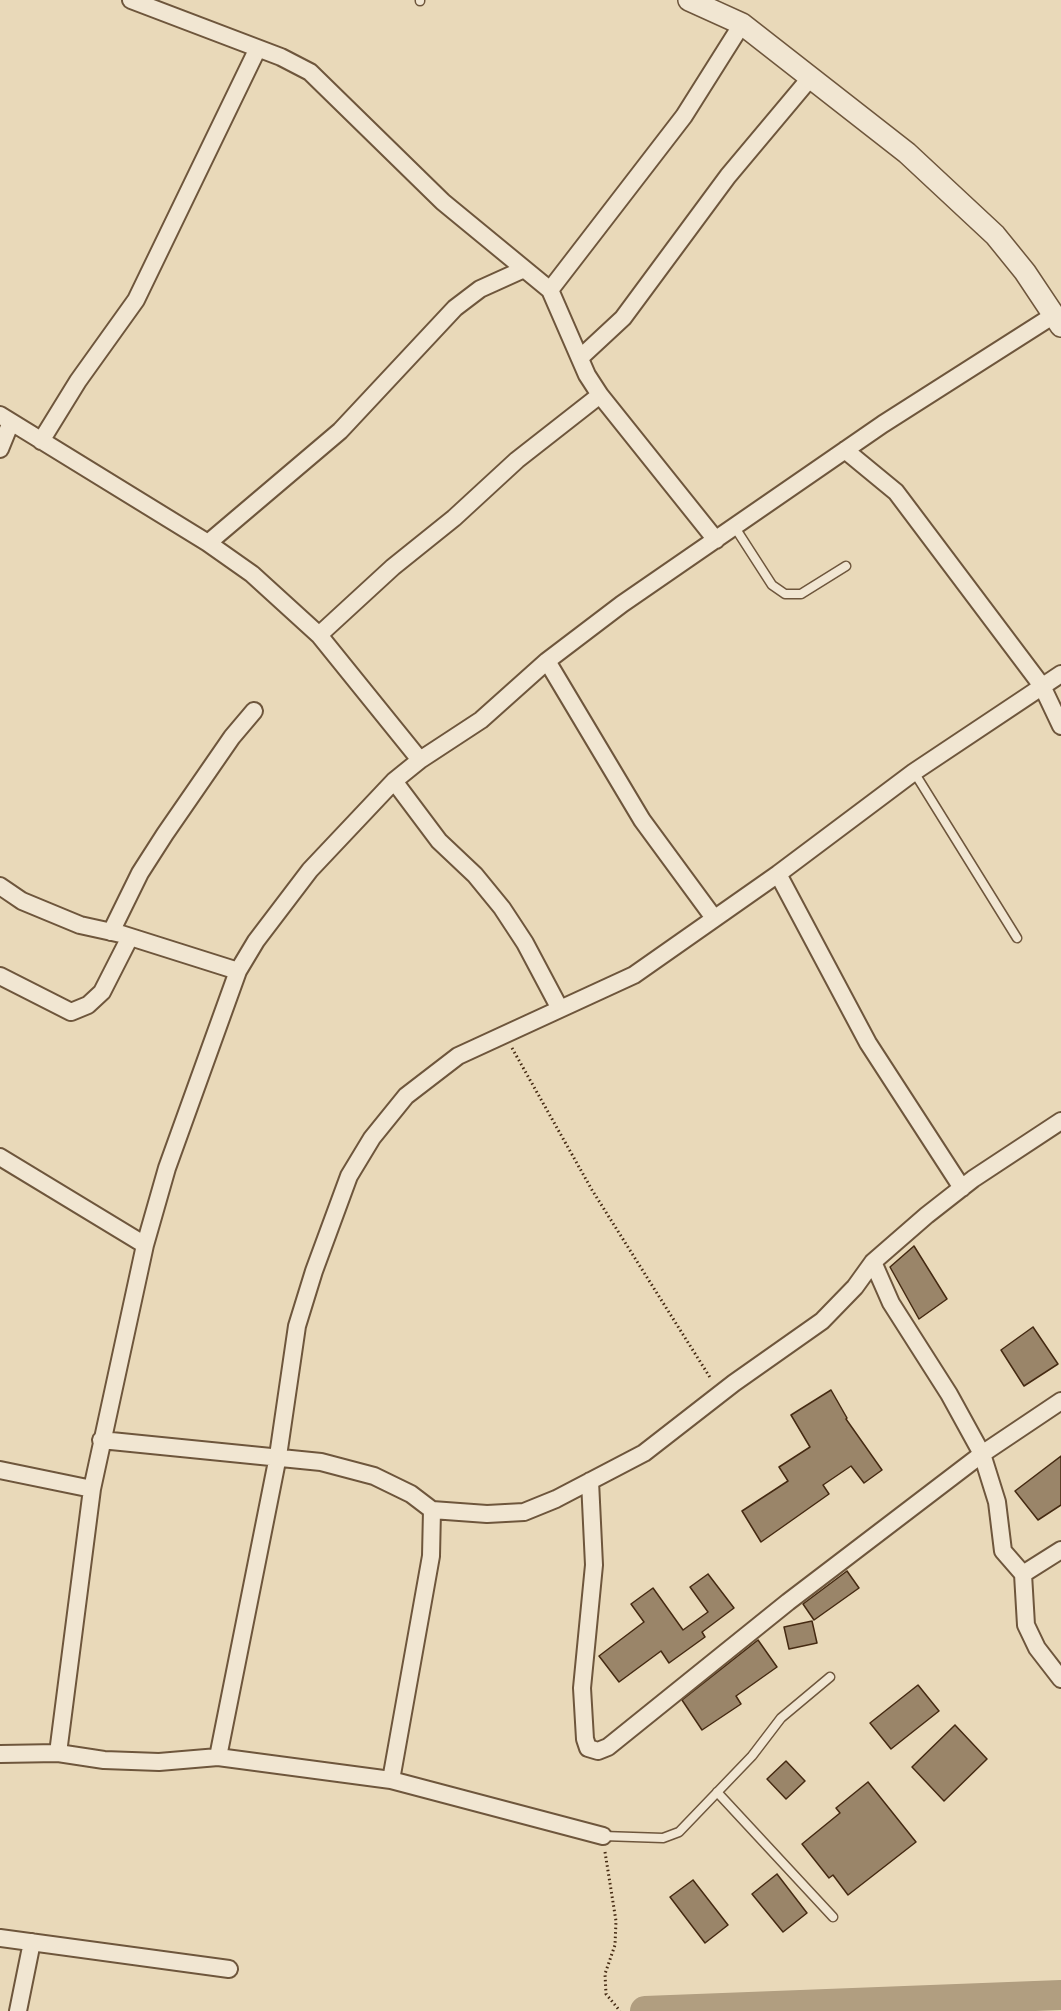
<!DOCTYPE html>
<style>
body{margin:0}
canvas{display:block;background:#e9d9b9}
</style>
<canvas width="1061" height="2011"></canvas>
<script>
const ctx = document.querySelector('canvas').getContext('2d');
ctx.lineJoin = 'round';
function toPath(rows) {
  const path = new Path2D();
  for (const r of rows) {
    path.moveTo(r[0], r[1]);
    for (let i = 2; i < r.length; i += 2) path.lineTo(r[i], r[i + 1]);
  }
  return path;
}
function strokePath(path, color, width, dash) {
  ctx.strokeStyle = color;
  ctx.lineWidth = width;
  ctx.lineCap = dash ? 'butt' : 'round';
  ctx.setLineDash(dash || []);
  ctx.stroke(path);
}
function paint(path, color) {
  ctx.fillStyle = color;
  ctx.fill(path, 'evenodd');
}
const river = toPath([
 [645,2011,1061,1995]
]);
const building = toPath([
 [914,1246,947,1299,919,1319,890,1267,914,1246],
 [1033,1327,1058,1364,1024,1386,1001,1350,1033,1327],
 [831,1390,847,1418,846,1419,882,1470,864,1483,851,1466,823,1485,829,1494,761,1542,742,1511,788,1481,779,1467,810,1447,791,1415,831,1390],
 [1061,1456,1061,1505,1038,1520,1015,1491,1061,1456],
 [847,1571,859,1588,814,1620,803,1604,847,1571],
 [708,1574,734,1608,702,1632,705,1637,669,1663,661,1651,619,1682,599,1656,644,1622,631,1604,653,1588,683,1630,708,1612,690,1587,708,1574],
 [812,1621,817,1643,789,1649,784,1627,812,1621],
 [758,1640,777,1667,736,1696,741,1704,702,1730,682,1700,758,1640],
 [918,1685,939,1711,891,1749,870,1723,918,1685],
 [955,1725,987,1759,944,1801,912,1767,955,1725],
 [786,1761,805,1781,786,1799,767,1779,786,1761],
 [868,1782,916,1842,848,1895,833,1875,829,1878,802,1844,840,1813,836,1808,868,1782],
 [777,1874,807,1913,783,1932,752,1894,777,1874],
 [693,1880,728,1925,705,1943,670,1897,693,1880]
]);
const path = toPath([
 [512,1048,592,1190,711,1379],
 [605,1852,616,1921,615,1945,605,1974,606,1994,620,2011]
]);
const service = toPath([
 [420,1,420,0],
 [734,526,772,585,785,594,801,594,846,566],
 [914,772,1017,938],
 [717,1792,833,1917],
 [603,1836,663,1838,679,1832,752,1756,781,1718,830,1677]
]);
const minor = toPath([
 [131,0,281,57,310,72,443,202,550,290,587,375,600,395,716,540],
 [550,290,684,116,742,24],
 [581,357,623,318,728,176,811,77],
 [0,415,208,543,252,574,319,635,420,760],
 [41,441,78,381,136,300,257,50],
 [0,449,11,422],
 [845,450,896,492,1042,686,1061,726],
 [208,543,340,431,455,308,480,289,522,270],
 [319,635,393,567,454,518,517,460,600,395],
 [547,661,642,820,714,918],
 [394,781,439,841,475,875,502,908,525,943,560,1009],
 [778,874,868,1043,962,1188],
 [0,886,22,901,80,925,121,934,238,971],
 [111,932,140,873,165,834,232,737,254,711],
 [0,976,71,1012,88,1005,102,992,130,937],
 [0,1157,145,1245],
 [873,1262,891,1303,949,1394,982,1454,997,1502,1003,1551,1023,1574,1026,1625,1037,1648,1061,1679],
 [101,1440,321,1462,374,1476,411,1494,432,1510,431,1556,391,1780],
 [0,1470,92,1489],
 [590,1481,594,1565,582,1688,585,1739,588,1748,598,1751,608,1747,788,1602,982,1454,1061,1401],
 [432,1510,487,1514,524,1512,556,1499,644,1453,734,1383,822,1321,855,1287,873,1262,927,1215,973,1179,1061,1121],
 [1023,1574,1061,1550],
 [58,1753,92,1489,145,1245,167,1168,238,971,256,941,310,870,394,781,420,760,481,720,547,661,622,604,883,424,1054,315],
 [0,1754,58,1753,104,1760,159,1762,218,1757,391,1780,603,1836],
 [218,1757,278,1456,297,1326,314,1271,349,1176,372,1138,406,1096,458,1056,634,975,778,874,914,772,1061,674],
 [0,1938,229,1969],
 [18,2011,32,1942]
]);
const tertiary = toPath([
 [689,0,742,24,907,153,995,235,1025,272,1061,326]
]);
strokePath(river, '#b19e80', 30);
paint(building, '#9a8569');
strokePath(building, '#452a12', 1.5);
strokePath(service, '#6e563c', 11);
strokePath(minor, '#6e563c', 20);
strokePath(tertiary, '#6e563c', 24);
strokePath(path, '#452a12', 3, [1.5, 3]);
strokePath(service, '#f1e6d2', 8);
strokePath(minor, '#f1e6d2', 16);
strokePath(tertiary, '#f1e6d2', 21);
</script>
